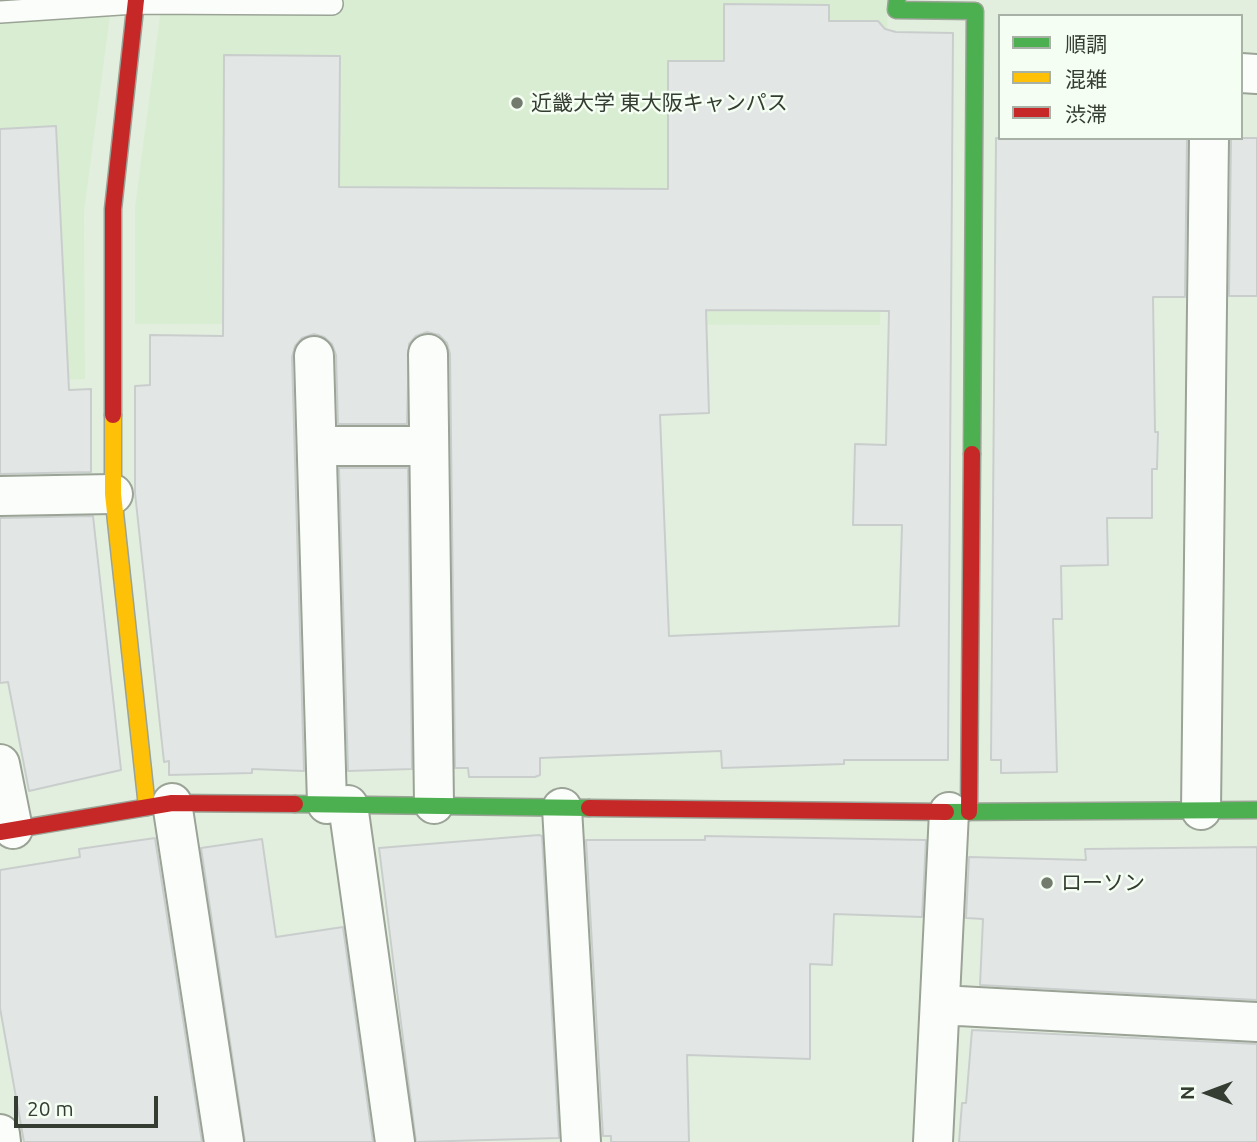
<!DOCTYPE html>
<meta charset="utf-8">
<style>
body{margin:0}
#map{position:relative;width:1257px;height:1142px;overflow:hidden;background:#e3efde;font-family:Ubuntu,"Noto Sans JP",sans-serif}
canvas{display:block}
.legend{position:absolute;left:998px;top:14px;width:245px;height:126px;box-sizing:border-box;background:#f5fef2;border:2px solid #a8b1a5;margin:0;padding:9px 12px;list-style:none;font-size:21px;color:#353d32}
.legend li{display:flex;align-items:center;gap:14px;height:35px}
.legend b{width:35px;border:2px solid #a8b1a5}
.north{position:absolute;left:1173px;top:1058px;width:70px;height:70px;-webkit-text-stroke:5px #f5fef2;paint-order:stroke;rotate:270deg;font-size:19px;font-weight:700;line-height:28px;text-align:center;color:#353d32}
.north::after{content:'';display:block;margin:auto;width:24px;height:32px;background:#353d32;clip-path:polygon(50% 0,100% 100%,50% 72%,0 100%)}
.scale{position:absolute;left:14px;top:1096px;width:144px;height:32px;box-sizing:border-box;border:4px solid #353d32;border-top:0;padding-left:9px;font-size:21px;line-height:24px;white-space:nowrap;color:#353d32;-webkit-text-stroke:5px #f5fef2;paint-order:stroke}
</style>
<div id="map">
<canvas width="1257" height="1142"></canvas>
<ul class="legend">
<li><b style="height:9px;background:#4caf50"></b>順調</li>
<li><b style="height:9px;background:#ffc107"></b>混雑</li>
<li><b style="height:9px;background:#c62828"></b>渋滞</li>
</ul>
<div class="north">N</div>
<div class="scale">20 m</div>
</div>
<script>
const ctx = document.querySelector('canvas').getContext('2d');
ctx.lineJoin = 'round';
function paint(path, color) {
  ctx.fillStyle = color;
  ctx.fill(path, 'evenodd');
}
function toPath(rows) {
  const path = new Path2D();
  for (const r of rows) {
    path.moveTo(r[0], r[1]);
    for (let i = 2; i < r.length; i += 2) path.lineTo(r[i], r[i + 1]);
  }
  return path;
}
function strokePath(path, color, width, dash) {
  ctx.strokeStyle = color;
  ctx.lineWidth = width;
  ctx.lineCap = dash ? 'butt' : 'round';
  ctx.setLineDash(dash || []);
  ctx.stroke(path);
}
function drawText(font, color, halo, rows, align = 'center') {
  ctx.font = font + ' Ubuntu,"Noto Sans JP",sans-serif';
  ctx.lineWidth = 5;
  ctx.setLineDash([]);
  ctx.textBaseline = 'middle';
  ctx.strokeStyle = halo;
  ctx.fillStyle = color;
  for (const [text, x, y, turn = 0] of rows) {
    ctx.save();
    ctx.translate(x, y);
    ctx.rotate((+turn || 0) * Math.PI / 180);
    ctx.textAlign = isNaN(turn) ? turn : align;
    if (halo) ctx.strokeText(text, 0, 0);
    ctx.fillText(text, 0, 0);
    ctx.restore();
  }
}
const built = toPath([
 [0,0,112,0,84,212,85,379,0,382],
 [162,0,888,0,880,325,135,324,135,207]
]);
const building = toPath([
 [724,4,829,5,829,21,878,21,885,29,896,32,953,33,948,760,844,760,844,764,722,768,721,751,540,758,540,775,535,777,469,777,468,768,455,768,450,354,447,343,439,335,427,332,416,336,409,344,407,424,338,424,336,355,332,344,324,337,314,334,302,338,295,346,292,357,304,771,252,769,252,773,169,775,169,761,164,762,135,493,135,386,150,385,150,335,223,336,224,55,340,56,339,187,668,189,668,61,724,61,724,4],
 [706,310,889,311,886,445,855,444,853,525,902,525,899,626,669,636,660,415,709,413,706,310],
 [56,126,69,390,91,389,91,472,0,474,0,129,56,126],
 [996,138,1187,138,1185,297,1153,297,1155,432,1158,432,1157,469,1152,469,1152,518,1107,518,1108,565,1061,566,1062,619,1053,619,1057,772,1001,773,1001,760,991,760,996,138],
 [1231,138,1257,138,1257,296,1229,296,1231,138],
 [339,468,408,468,412,769,348,771,339,468],
 [93,516,121,770,29,791,8,682,0,683,0,518,93,516],
 [539,835,542,836,559,1138,416,1142,379,848,539,835],
 [705,836,926,840,922,917,834,914,832,965,810,964,810,1059,687,1055,689,1142,611,1142,611,1136,603,1136,586,840,705,840,705,836],
 [155,838,202,1142,24,1142,0,1008,0,870,80,857,79,849,155,838],
 [262,839,276,937,343,927,373,1142,245,1142,201,848,262,839],
 [1257,847,1257,1000,980,985,983,919,966,918,969,857,1086,860,1085,849,1257,847],
 [972,1030,1257,1044,1257,1142,959,1142,962,1103,966,1103,972,1030]
]);
const lane = toPath([
 [0,12,135,3,332,4]
]);
const street = toPath([
 [1241,73,1257,74],
 [428,354,434,804],
 [314,356,327,804],
 [317,446,428,446],
 [0,496,113,494],
 [0,764,13,829],
 [172,803,224,1142],
 [348,805,395,1142],
 [562,808,581,1142],
 [1201,810,1209,138],
 [940,1005,1257,1022],
 [0,1134,1,1142],
 [933,1142,949,812]
]);
const fast = toPath([
 [897,0,896,10,975,11,972,454],
 [295,804,589,808],
 [946,812,1257,810]
]);
const slow = toPath([
 [113,415,113,494,147,807]
]);
const jam = toPath([
 [113,415,113,209,136,0],
 [589,808,946,812],
 [969,812,972,454],
 [0,832,172,803,295,804]
]);
const markers = [
 [517,103,7,"#727b6e"],
 [1047,883,7,"#727b6e"]
];
const poiNames = [
 ["近畿大学 東大阪キャンパス",531,103],
 ["ローソン",1061,883]
];
paint(built, '#d9edd2');
paint(building, '#e2e7e6');
strokePath(building, '#c9cecd', 2);
strokePath(lane, '#9aa396', 24);
strokePath(street, '#9aa396', 42);
strokePath(fast, '#9aa396', 19);
strokePath(slow, '#9aa396', 19);
strokePath(jam, '#9aa396', 19);
strokePath(lane, '#fbfdfa', 21);
strokePath(street, '#fbfdfa', 38);
strokePath(fast, '#4caf50', 16);
strokePath(slow, '#ffc107', 16);
strokePath(jam, '#c62828', 16);
for (const [x, y, r, color] of markers) {
  const dot = new Path2D();
  dot.arc(x, y, r, 0, 2 * Math.PI);
  ctx.fillStyle = color;
  ctx.fill(dot);
  strokePath(dot, '#f5fef2', 2.5);
}
drawText('21px', '#353d32', '#f5fef2', poiNames, 'left');
</script>
